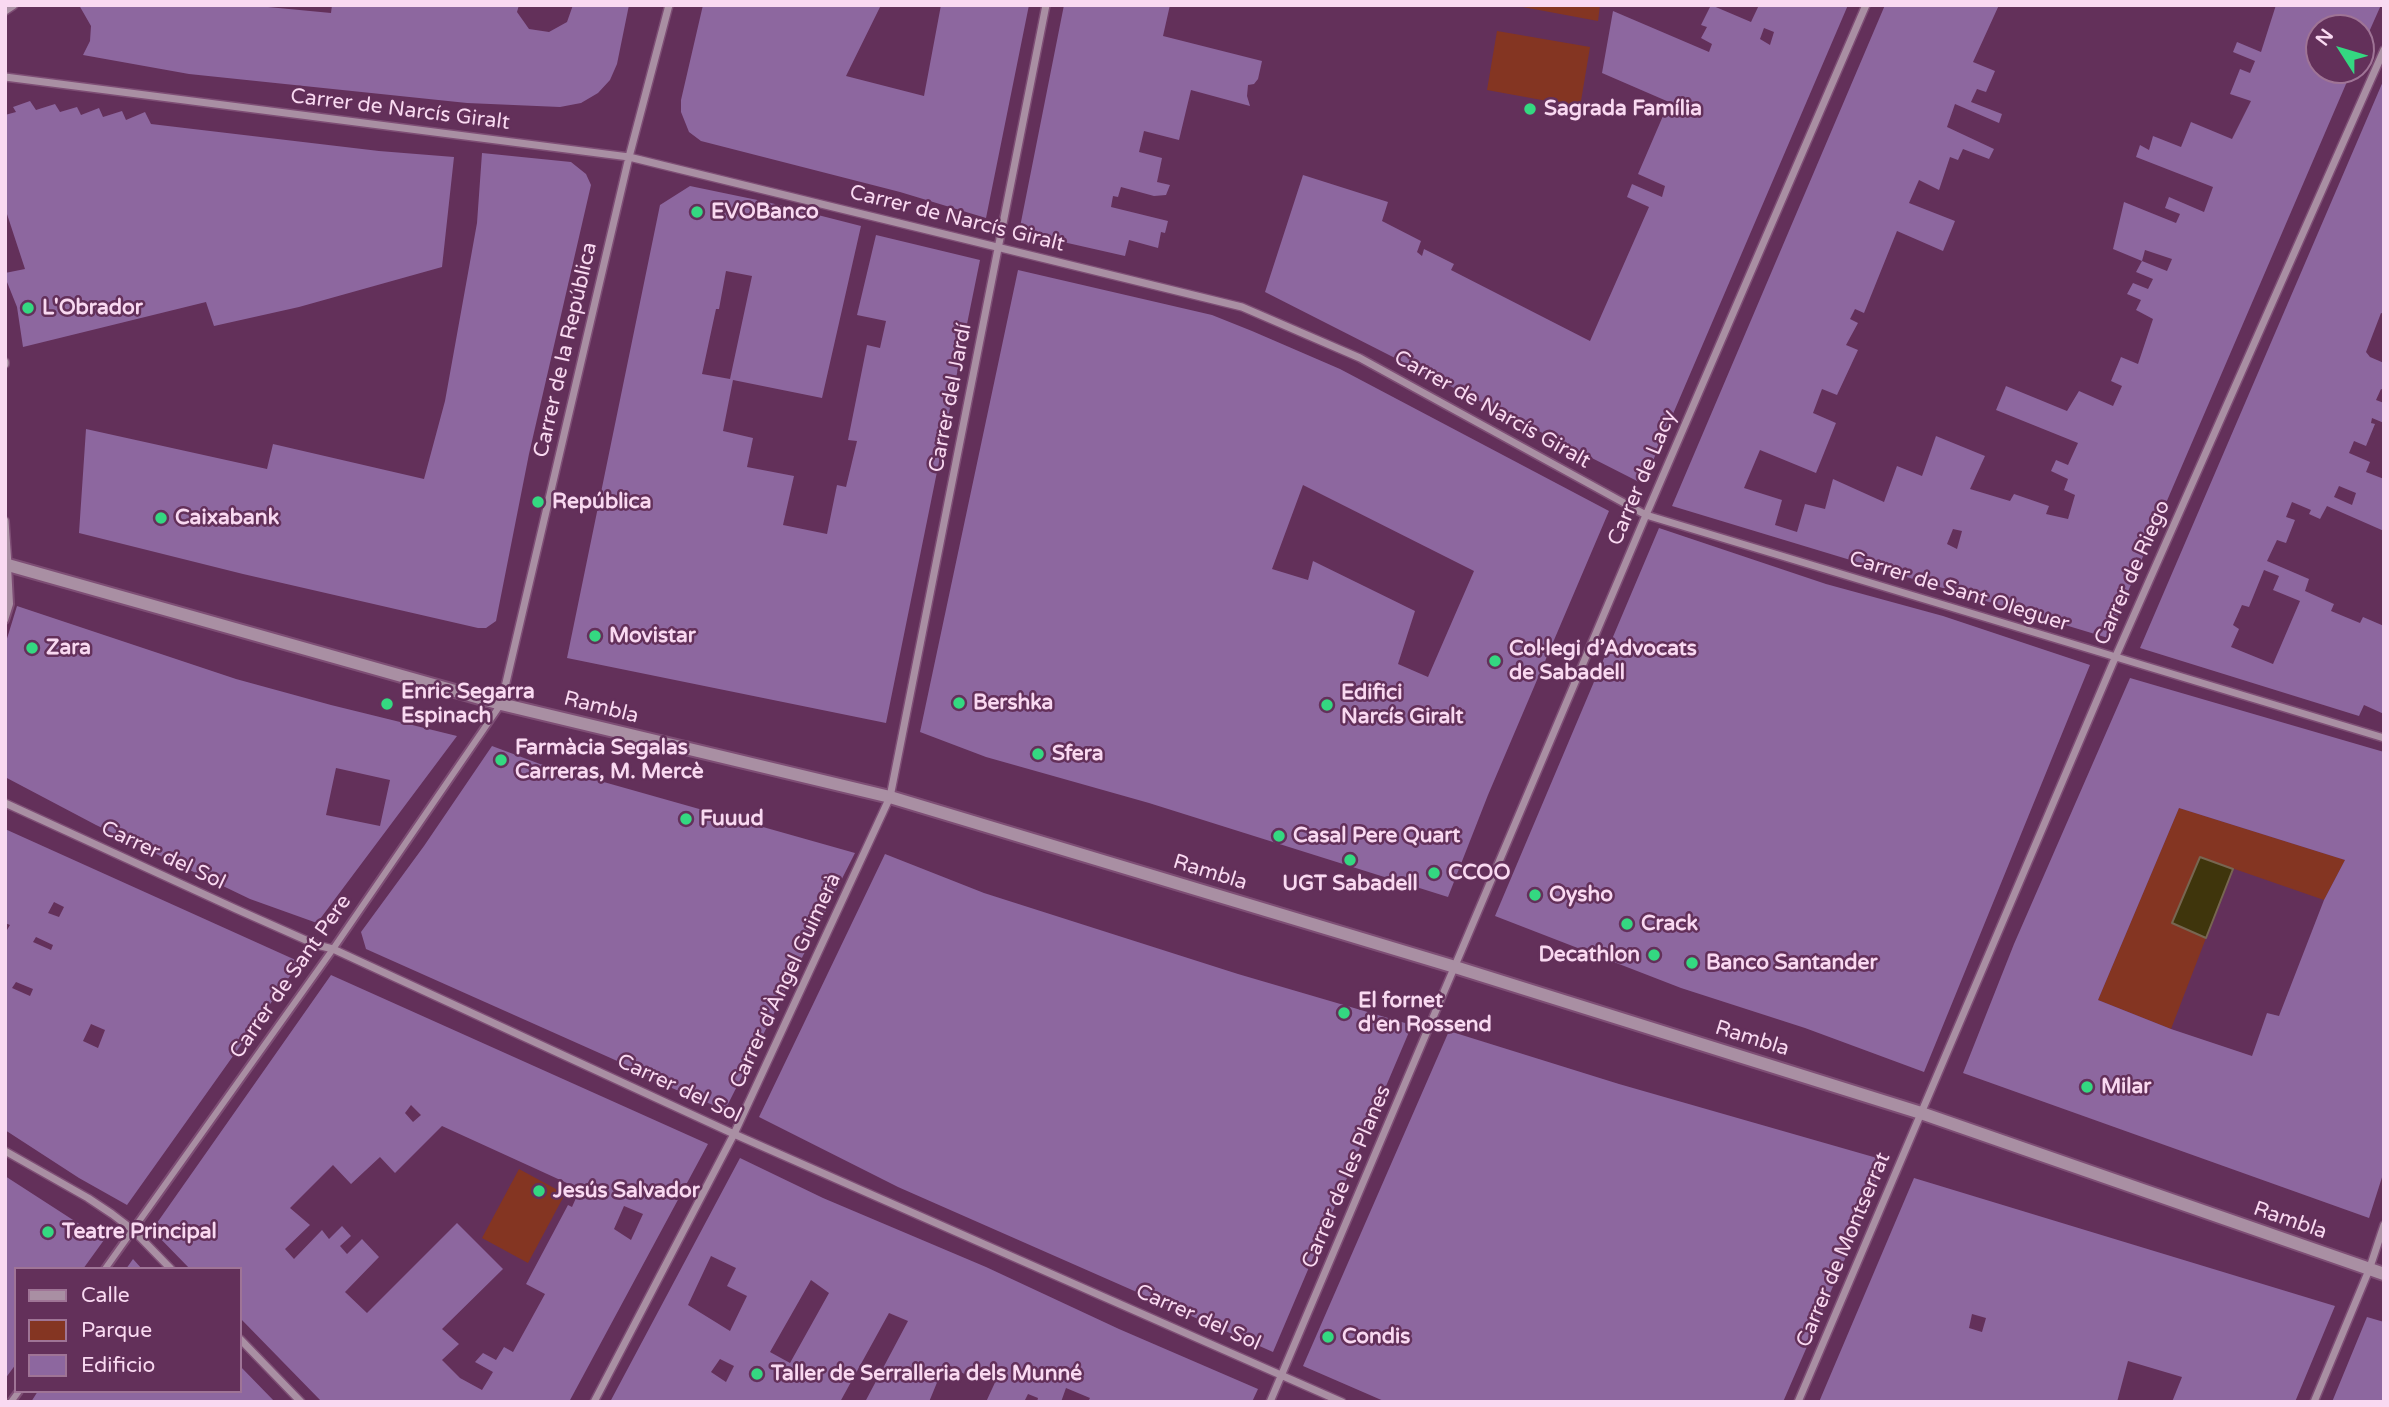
<!DOCTYPE html>
<meta charset="utf-8">
<style>
body{margin:0}
#map{position:relative;width:2389px;height:1407px;overflow:hidden;background:#63305a;font-family:"Varela Round",sans-serif}
canvas{display:block}
.frame{position:absolute;inset:0;border:7px solid #f9d9f1;pointer-events:none}
.legend{position:absolute;left:14px;top:1267px;width:228px;height:126px;box-sizing:border-box;background:#63305a;border:2px solid #9f7496;margin:0;padding:9px 12px;list-style:none;font-size:21px;color:#f9d9f1}
.legend li{display:flex;align-items:center;gap:14px;height:35px}
.legend b{width:35px;border:2px solid #9f7496}
.north{position:absolute;left:2305px;top:14px;width:70px;height:70px;box-sizing:border-box;background:#63305a;border:2px solid #9f7496;border-radius:50%;rotate:307deg;font-size:19px;font-weight:700;line-height:28px;text-align:center;color:#f9d9f1}
.north::after{content:'';display:block;margin:auto;width:24px;height:32px;background:#34d881;clip-path:polygon(50% 0,100% 100%,50% 72%,0 100%)}
</style>
<div id="map">
<canvas width="2389" height="1407"></canvas>
<div class="frame"></div>
<ul class="legend">
<li><b style="height:9px;background:#a98fa3"></b>Calle</li>
<li><b style="height:19px;background:#843522"></b>Parque</li>
<li><b style="height:19px;background:#8d679f"></b>Edificio</li>
</ul>
<div class="north">N</div>
</div>
<script>
const ctx = document.querySelector('canvas').getContext('2d');
ctx.lineJoin = 'round';
function paint(path, color) {
  ctx.fillStyle = color;
  ctx.fill(path, 'evenodd');
}
function toPath(rows) {
  const path = new Path2D();
  for (const r of rows) {
    path.moveTo(r[0], r[1]);
    for (let i = 2; i < r.length; i += 2) path.lineTo(r[i], r[i + 1]);
  }
  return path;
}
function strokePath(path, color, width, dash) {
  ctx.strokeStyle = color;
  ctx.lineWidth = width;
  ctx.lineCap = dash ? 'butt' : 'round';
  ctx.setLineDash(dash || []);
  ctx.stroke(path);
}
function drawText(font, color, halo, rows, align = 'center') {
  ctx.font = font + ' "Varela Round",sans-serif';
  ctx.lineWidth = 5;
  ctx.setLineDash([]);
  ctx.textBaseline = 'middle';
  ctx.strokeStyle = halo;
  ctx.fillStyle = color;
  for (const [text, x, y, turn = 0] of rows) {
    ctx.save();
    ctx.translate(x, y);
    ctx.rotate((+turn || 0) * Math.PI / 180);
    ctx.textAlign = isNaN(turn) ? turn : align;
    if (halo) ctx.strokeText(text, 0, 0);
    ctx.fillText(text, 0, 0);
    ctx.restore();
  }
}
const green = toPath([
 [1512,5,1600,5,1598,21],
 [1497,31,1590,47,1580,107,1487,90],
 [2179,808,2345,860,2324,900,2200,857,2173,923,2206,938,2171,1029,2098,1000],
 [519,1169,565,1194,528,1263,482,1238]
]);
const water = toPath([
 [2200,857,2233,869,2206,938,2172,923,2200,857]
]);
const building = toPath([
 [79,5,247,5,331,13,332,5,519,5,517,12,529,29,549,32,567,22,573,5,629,5,617,64,610,80,598,93,581,103,560,107,467,103,189,74,83,55,90,41,91,26],
 [703,5,881,5,846,76,924,96,941,5,1029,5,986,218,900,192,701,141,689,132,681,112,681,100],
 [1064,5,1170,5,1163,36,1262,61,1258,79,1254,84,1248,85,1247,96,1250,106,1191,90,1179,140,1144,131,1139,152,1162,158,1157,182,1170,185,1166,195,1154,196,1121,187,1118,197,1113,196,1111,207,1168,221,1165,233,1161,232,1158,248,1129,240,1125,256,1019,232],
 [1711,5,1751,22,1759,5,1848,5,1643,484,1265,292,1303,175,1388,202,1382,221,1421,241,1417,252,1422,256,1424,249,1454,264,1451,270,1590,341,1649,207,1627,197,1632,184,1662,197,1665,186,1638,174,1669,102,1602,73,1613,11,1709,52,1712,44,1701,38,1707,27,1701,25],
 [1764,28,1774,32,1770,45,1760,39],
 [1885,5,1999,5,1973,62,1995,71,1986,92,1977,89,1971,102,2002,114,1999,123,1955,104,1947,127,1994,149,1989,159,1963,149,1958,160,1950,157,1939,190,1919,180,1909,203,1955,221,1943,251,1897,231,1864,313,1855,309,1850,319,1858,323,1846,345,1858,350,1837,395,1822,389,1813,413,1836,423,1816,473,1760,450,1744,488,1782,500,1775,525,1797,532,1805,504,1825,509,1833,479,1884,502,1897,466,1922,476,1936,436,1985,456,1970,489,2010,501,2014,494,2049,506,2046,514,2068,519,2075,495,2064,490,2068,479,2051,471,2056,460,2068,465,2078,443,1996,410,2006,386,2067,411,2079,391,2113,406,2122,386,2111,381,2121,357,2138,364,2153,319,2136,310,2141,300,2127,294,2133,283,2148,289,2153,279,2136,272,2142,261,2167,271,2172,259,2145,250,2142,261,2113,249,2124,202,2176,223,2180,214,2165,208,2169,197,2204,212,2213,187,2136,157,2140,145,2149,150,2153,136,2181,147,2191,122,2232,139,2251,101,2230,94,2240,69,2250,73,2255,61,2233,52,2237,42,2261,52,2276,5,2381,5,2361,50,2361,28,2319,28,2319,70,2352,70,2108,638,1672,506],
 [1953,529,1962,531,1957,549,1947,544],
 [2384,79,2384,314,2381,313,2366,352,2370,357,2384,363,2384,390,2381,389,2376,400,2384,403,2384,423,2372,418,2371,423,2375,424,2366,446,2354,441,2349,453,2370,462,2366,472,2384,479,2384,531,2327,506,2320,519,2309,514,2311,510,2292,502,2286,517,2295,520,2286,543,2277,540,2267,561,2309,579,2305,591,2334,604,2331,611,2360,623,2363,617,2384,626,2384,714,2364,705,2359,716,2140,648],
 [2339,486,2356,493,2352,505,2334,497],
 [2264,570,2279,576,2273,590,2300,601,2273,664,2231,647,2239,629,2233,625,2242,605,2249,607],
 [30,101,36,110,55,104,60,112,77,107,81,115,99,108,103,117,122,111,126,120,145,112,151,124,379,151,454,157,442,267,299,307,214,326,206,302,23,347,17,307,5,277,5,273,25,269,5,208,5,115,16,112,13,107],
 [482,153,571,162,586,174,591,185,529,454,496,621,486,628,478,628,243,574,79,533,86,429,267,469,273,444,424,479,445,401,477,223],
 [690,186,767,202,861,226,822,398,733,380,723,431,753,438,747,467,794,476,783,525,827,534,837,485,846,487,857,441,848,440,867,345,880,348,886,321,857,315,876,235,980,260,886,723,567,658,660,205],
 [726,271,752,276,730,379,702,374,716,309,719,309],
 [1018,270,1212,315,1252,331,1340,369,1609,511,1488,795,1448,897,1149,803,986,757,920,732],
 [1303,485,1474,571,1428,677,1398,664,1415,611,1313,561,1308,580,1272,569],
 [1659,528,1826,584,1943,616,2090,665,1924,1072,1805,1028,1681,988,1495,916],
 [17,606,236,679,331,705,457,736,317,923,250,899,96,825,5,777,5,645],
 [336,768,390,780,380,826,326,815],
 [2130,678,2384,752,2384,1171,2369,1218,1963,1073,2014,944],
 [2179,808,2345,860,2324,900,2279,1016,2267,1013,2252,1056,2171,1029,2098,1000],
 [492,746,540,764,855,853,725,1110,667,1086,633,1068,366,949,361,932,424,846],
 [5,829,300,962,127,1205,79,1178,5,1130,5,929,7,930,10,925,5,923],
 [54,902,64,907,59,917,48,913],
 [36,937,53,945,51,950,33,942],
 [16,982,33,989,30,996,12,988],
 [91,1024,105,1030,98,1048,83,1041],
 [885,854,984,893,1238,974,1412,1025,1273,1352,898,1187,759,1117],
 [331,975,708,1144,569,1402,322,1402,240,1318,240,1269,190,1269,152,1230],
 [411,1105,421,1115,413,1122,405,1113],
 [442,1126,580,1189,572,1207,568,1205,526,1284,545,1294,513,1352,504,1347,496,1360,483,1353,475,1362,493,1372,482,1390,460,1378,442,1360,459,1344,442,1329,503,1269,457,1223,367,1313,345,1292,379,1257,362,1239,347,1254,340,1246,351,1236,342,1226,329,1239,322,1230,294,1259,285,1249,310,1225,290,1208,333,1165,351,1184,380,1157,395,1173],
 [624,1206,643,1214,631,1240,614,1229],
 [1449,1031,1619,1084,1884,1160,1854,1238,1783,1402,1386,1402,1303,1366],
 [740,1158,823,1198,986,1267,1119,1329,1258,1389,1252,1402,1088,1402,1090,1398,1066,1388,1061,1402,1037,1402,1038,1398,1028,1394,1024,1402,986,1402,998,1376,975,1366,968,1376,945,1363,929,1402,865,1402,908,1321,889,1313,840,1402,610,1402],
 [711,1256,736,1268,727,1286,747,1296,730,1331,688,1305],
 [811,1280,829,1293,790,1363,770,1352],
 [720,1359,734,1366,726,1382,711,1372],
 [5,1176,104,1240,83,1269,16,1269,16,1364,5,1379],
 [1914,1178,2335,1306,2295,1402,2172,1402,2182,1377,2128,1361,2117,1402,1819,1402],
 [1972,1314,1986,1318,1982,1332,1969,1328],
 [133,1259,142,1269,126,1269],
 [2367,1317,2384,1322,2384,1402,2332,1402],
 [240,1366,275,1402,31,1402,38,1391,240,1391]
]);
const pedestrian = toPath([
 [5,620,10,604,8,566],
 [105,1269,333,949,501,704],
 [11,1402,19,1391]
]);
const minor = toPath([
 [5,11,14,5],
 [5,77,629,157,1242,307,1360,358,1646,515,2384,738],
 [5,362,5,364],
 [5,521,8,565,6,564],
 [501,704,629,157,669,5],
 [5,803,236,909,317,945,333,949,734,1134,1342,1402],
 [5,1151,88,1198,112,1214,133,1230,171,1269],
 [240,1339,301,1402],
 [594,1402,734,1134,890,797,1046,5],
 [1270,1402,1646,515,1866,5],
 [1798,1402,2115,658,2384,50],
 [2314,1402,2369,1270,2384,1225]
]);
const tertiary = toPath([
 [8,565,501,704,890,797,1455,967,1921,1113,2384,1274]
]);
const markers = [
 [1530,109,7,"#34d881"],
 [697,212,7,"#34d881"],
 [28,308,7,"#34d881"],
 [538,502,7,"#34d881"],
 [161,518,7,"#34d881"],
 [595,636,7,"#34d881"],
 [32,648,7,"#34d881"],
 [1495,661,7,"#34d881"],
 [959,703,7,"#34d881"],
 [387,704,7,"#34d881"],
 [1327,705,7,"#34d881"],
 [1038,754,7,"#34d881"],
 [501,760,7,"#34d881"],
 [686,819,7,"#34d881"],
 [1279,836,7,"#34d881"],
 [1350,860,7,"#34d881"],
 [1434,873,7,"#34d881"],
 [1535,895,7,"#34d881"],
 [1627,924,7,"#34d881"],
 [1654,955,7,"#34d881"],
 [1692,963,7,"#34d881"],
 [1344,1013,7,"#34d881"],
 [2087,1087,7,"#34d881"],
 [539,1191,7,"#34d881"],
 [48,1232,7,"#34d881"],
 [1328,1337,7,"#34d881"],
 [757,1374,7,"#34d881"]
];
const poiNames = [
 ["Sagrada Família",1544,109],
 ["EVOBanco",711,212],
 ["L'Obrador",42,308],
 ["República",552,502],
 ["Caixabank",175,518],
 ["Movistar",609,636],
 ["Zara",46,648],
 ["Col·legi d’Advocats",1509,649],
 ["de Sabadell",1509,673],
 ["Enric Segarra",401,692],
 ["Espinach",401,716],
 ["Edifici",1341,693],
 ["Narcís Giralt",1341,717],
 ["Bershka",973,703],
 ["Farmàcia Segalas",515,748],
 ["Carreras, M. Mercè",515,772],
 ["Sfera",1052,754],
 ["Fuuud",700,819],
 ["Casal Pere Quart",1293,836],
 ["CCOO",1448,873],
 ["UGT Sabadell",1350,884,"center"],
 ["Oysho",1549,895],
 ["Crack",1641,924],
 ["Decathlon",1640,955,"right"],
 ["Banco Santander",1706,963],
 ["El fornet",1358,1001],
 ["d'en Rossend",1358,1025],
 ["Milar",2101,1087],
 ["Jesús Salvador",553,1191],
 ["Teatre Principal",62,1232],
 ["Condis",1342,1337],
 ["Taller de Serralleria dels Munné",771,1374]
];
const streetNames = [
 ["Carrer de Narcís Giralt",400,110,7],
 ["Carrer de Narcís Giralt",957,219,14],
 ["Carrer de la República",566,350,-77],
 ["Carrer del Jardí",951,398,-79],
 ["Carrer de Narcís Giralt",1492,410,29],
 ["Carrer de Lacy",1643,478,-67],
 ["Carrer de Riego",2133,573,-66],
 ["Carrer de Sant Oleguer",1959,592,17],
 ["Rambla",601,708,14],
 ["Carrer del Sol",163,856,25],
 ["Rambla",1210,873,17],
 ["Carrer de Sant Pere",291,977,-55],
 ["Carrer d'Àngel Guimerà",786,981,-65],
 ["Rambla",1752,1039,17],
 ["Carrer del Sol",679,1089,25],
 ["Carrer de les Planes",1347,1177,-67],
 ["Rambla",2290,1221,19],
 ["Carrer de Montserrat",1844,1250,-67],
 ["Carrer del Sol",1198,1318,24]
];
paint(green, '#843522');
paint(water, '#3f350c');
strokePath(water, '#776651', 2);
paint(building, '#8d679f');
strokePath(pedestrian, '#7e4e75', 10);
strokePath(minor, '#7e4e75', 10);
strokePath(tertiary, '#7e4e75', 16);
strokePath(pedestrian, '#a98fa3', 6);
strokePath(minor, '#a98fa3', 7);
strokePath(tertiary, '#a98fa3', 12);
for (const [x, y, r, color] of markers) {
  const dot = new Path2D();
  dot.arc(x, y, r, 0, 2 * Math.PI);
  ctx.fillStyle = color;
  ctx.fill(dot);
  strokePath(dot, '#63305a', 2.5);
}
drawText('bold 21px', '#f9d9f1', '#63305a', poiNames, 'left');
drawText('21px', '#f9d9f1', '#63305a', streetNames);
</script>
